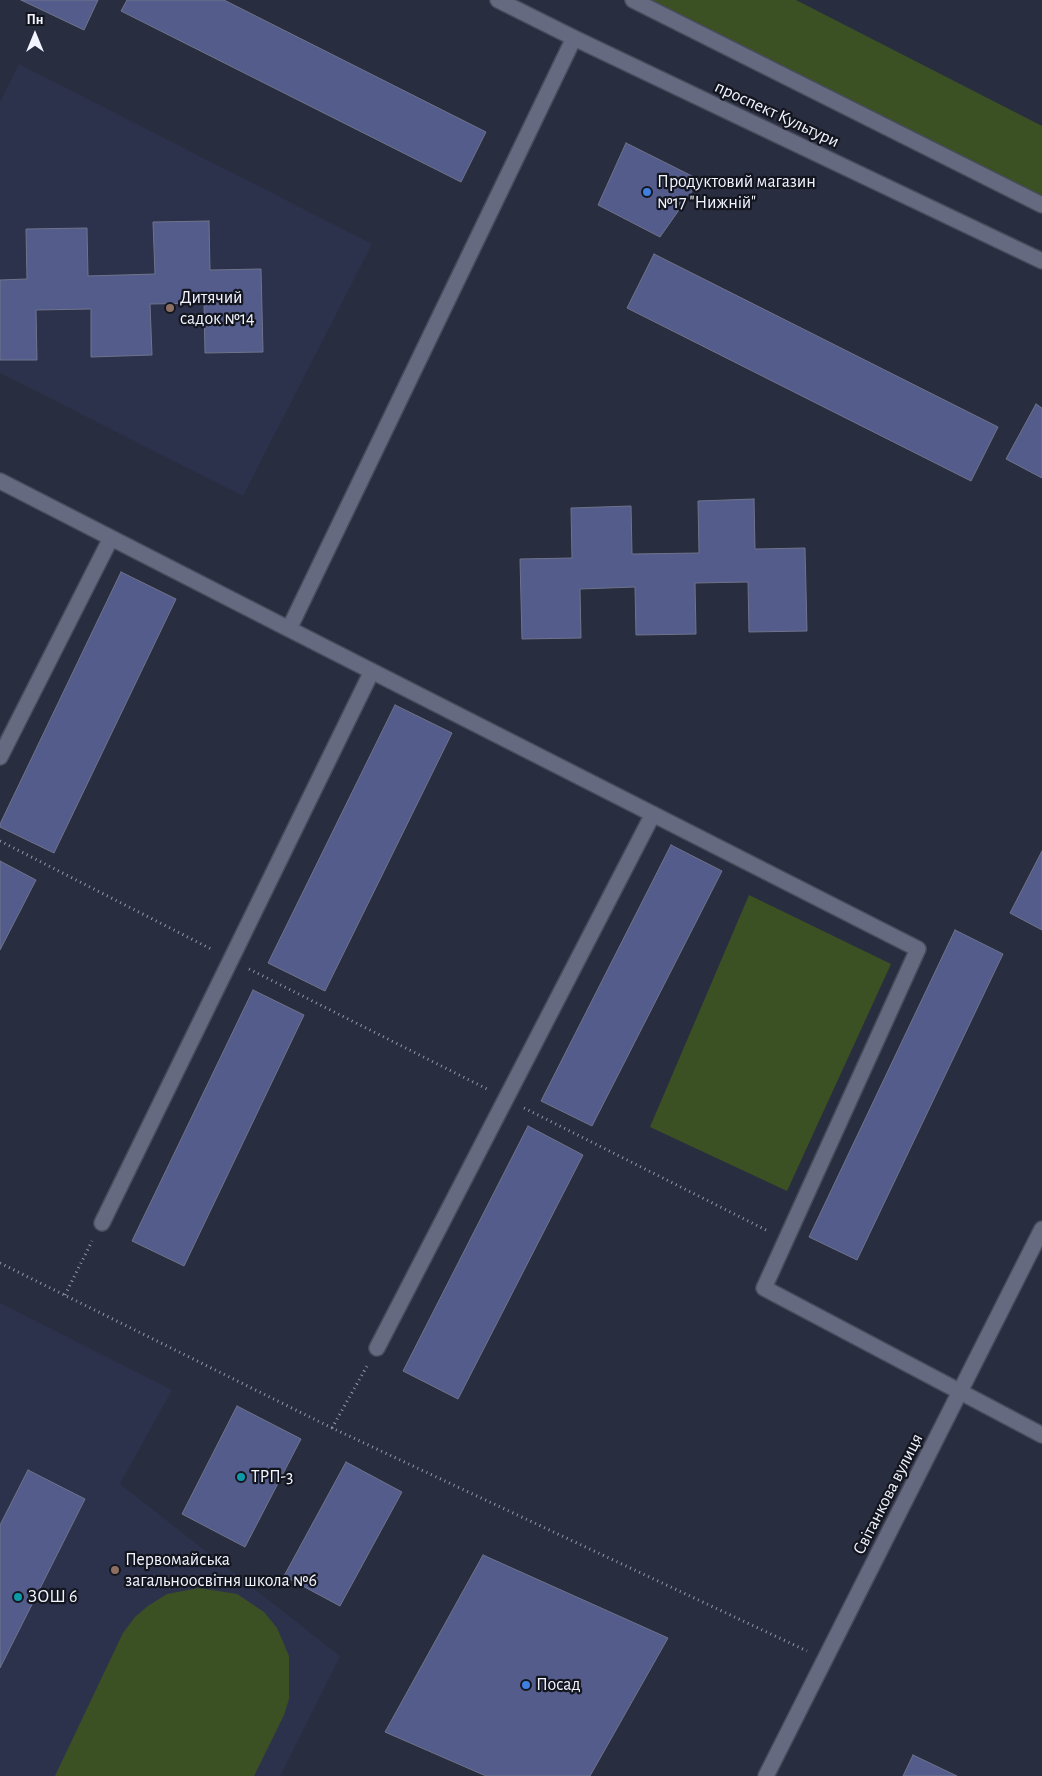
<!DOCTYPE html>
<meta charset="utf-8">
<style>
body{margin:0}
#map{position:relative;width:1042px;height:1776px;overflow:hidden;background:#292d40;font-family:"Alegreya Sans",sans-serif}
canvas{display:block}
.north{position:absolute;left:10px;top:10px;width:50px;height:50px;-webkit-text-stroke:4px #14161f;paint-order:stroke;rotate:0deg;font-size:14px;font-weight:700;line-height:20px;text-align:center;color:#f2f4ff}
.north::after{content:'';display:block;margin:auto;width:18px;height:22px;background:#f2f4ff;clip-path:polygon(50% 0,100% 100%,50% 72%,0 100%)}
</style>
<div id="map">
<canvas width="1042" height="1776"></canvas>
<div class="north">Пн</div>
</div>
<script>
const ctx = document.querySelector('canvas').getContext('2d');
ctx.lineJoin = 'round';
function paint(path, color) {
  ctx.fillStyle = color;
  ctx.fill(path, 'evenodd');
}
function toPath(rows) {
  const path = new Path2D();
  for (const r of rows) {
    path.moveTo(r[0], r[1]);
    for (let i = 2; i < r.length; i += 2) path.lineTo(r[i], r[i + 1]);
  }
  return path;
}
function strokePath(path, color, width, dash) {
  ctx.strokeStyle = color;
  ctx.lineWidth = width;
  ctx.lineCap = dash ? 'butt' : 'round';
  ctx.setLineDash(dash || []);
  ctx.stroke(path);
}
function drawText(font, color, halo, rows, align = 'center') {
  ctx.font = font + ' "Alegreya Sans",sans-serif';
  ctx.lineWidth = 4.5;
  ctx.setLineDash([]);
  ctx.textBaseline = 'middle';
  ctx.strokeStyle = halo;
  ctx.fillStyle = color;
  for (const [text, x, y, turn = 0] of rows) {
    ctx.save();
    ctx.translate(x, y);
    ctx.rotate((+turn || 0) * Math.PI / 180);
    ctx.textAlign = isNaN(turn) ? turn : align;
    if (halo) ctx.strokeText(text, 0, 0);
    ctx.fillText(text, 0, 0);
    ctx.restore();
  }
}
const built = toPath([
 [19,64,372,244,243,496,0,373,0,102],
 [0,1303,172,1390,120,1484,340,1656,280,1776,0,1776]
]);
const green = toPath([
 [633,0,796,0,1042,126,1042,205],
 [749,895,891,964,787,1191,650,1127],
 [199,1588,237,1594,264,1612,277,1628,289,1656,289,1699,284,1715,254,1776,55,1776,123,1633,135,1617,148,1606,167,1594]
]);
const building = toPath([
 [21,0,98,0,84,30,21,0],
 [127,0,224,0,486,132,461,182,121,11,127,0],
 [626,143,700,180,660,237,598,205,626,143],
 [209,221,210,270,261,269,263,352,205,353,204,303,150,304,152,355,91,357,91,309,36,310,37,360,0,360,0,280,27,279,26,229,87,228,88,276,155,274,153,222,209,221],
 [654,254,998,427,971,481,627,308,654,254],
 [1036,404,1042,408,1042,478,1006,459,1036,404],
 [754,499,755,549,805,548,807,631,749,632,748,582,695,583,696,634,636,635,635,587,580,589,581,638,522,639,520,559,572,558,571,508,631,506,632,554,699,553,698,501,754,499],
 [121,572,176,599,54,853,0,827,0,824,121,572],
 [395,705,452,733,325,991,268,963,395,705],
 [671,845,722,871,592,1126,541,1101,671,845],
 [1042,851,1042,930,1010,913,1042,851],
 [0,861,36,880,0,950,0,861],
 [955,930,1003,954,857,1260,809,1237,955,930],
 [253,990,304,1015,184,1266,132,1241,253,990],
 [528,1126,583,1155,458,1399,403,1371,528,1126],
 [237,1406,301,1439,245,1547,182,1514,237,1406],
 [346,1462,402,1492,340,1606,284,1576,346,1462],
 [28,1470,85,1499,0,1668,0,1525,28,1470],
 [483,1555,668,1638,590,1776,486,1776,385,1732,483,1555],
 [913,1755,957,1776,903,1776,913,1755]
]);
const path = toPath([
 [0,841,213,950],
 [249,969,487,1089],
 [524,1108,766,1230],
 [0,1263,332,1428,807,1651],
 [65,1295,92,1241],
 [332,1428,367,1366]
]);
const minor = toPath([
 [0,481,289,629,574,38],
 [289,629,918,949,764,1288,1042,1435],
 [0,757,111,538],
 [102,1223,372,671],
 [377,1348,653,814]
]);
const tertiary = toPath([
 [498,0,574,38,1042,261],
 [633,0,1042,205],
 [766,1776,1042,1229]
]);
const markers = [
 [647,192,5,"#3f7fe0"],
 [170,308,5,"#8d6e63"],
 [241,1477,5,"#0f9aa8"],
 [115,1570,5,"#8d6e63"],
 [18,1597,5,"#0f9aa8"],
 [526,1685,5,"#3f7fe0"]
];
const streetNames = [
 ["проспект Культури",777,114,25],
 ["Світанкова вулиця",888,1494,-63]
];
const poiNames = [
 ["Продуктовий магазин",657,182],
 ["№17 \"Нижній\"",657,203],
 ["Дитячий",180,298],
 ["садок №14",180,319],
 ["ТРП-3",251,1477],
 ["Первомайська",125,1560],
 ["загальноосвітня школа №6",125,1581],
 ["ЗОШ 6",28,1597],
 ["Посад",536,1685]
];
paint(built, '#2d324c');
paint(green, '#3c5123');
paint(building, '#535c8b');
strokePath(building, '#6f748b', 1);
strokePath(minor, '#474b5b', 18);
strokePath(tertiary, '#474b5b', 18);
strokePath(path, '#9598a6', 3, [1, 4]);
strokePath(minor, '#656a81', 15);
strokePath(tertiary, '#656a81', 15);
for (const [x, y, r, color] of markers) {
  const dot = new Path2D();
  dot.arc(x, y, r, 0, 2 * Math.PI);
  ctx.fillStyle = color;
  ctx.fill(dot);
  strokePath(dot, '#14161f', 2);
}
drawText('18px', '#f2f4ff', '#14161f', streetNames);
drawText('18px', '#f2f4ff', '#14161f', poiNames, 'left');
</script>
